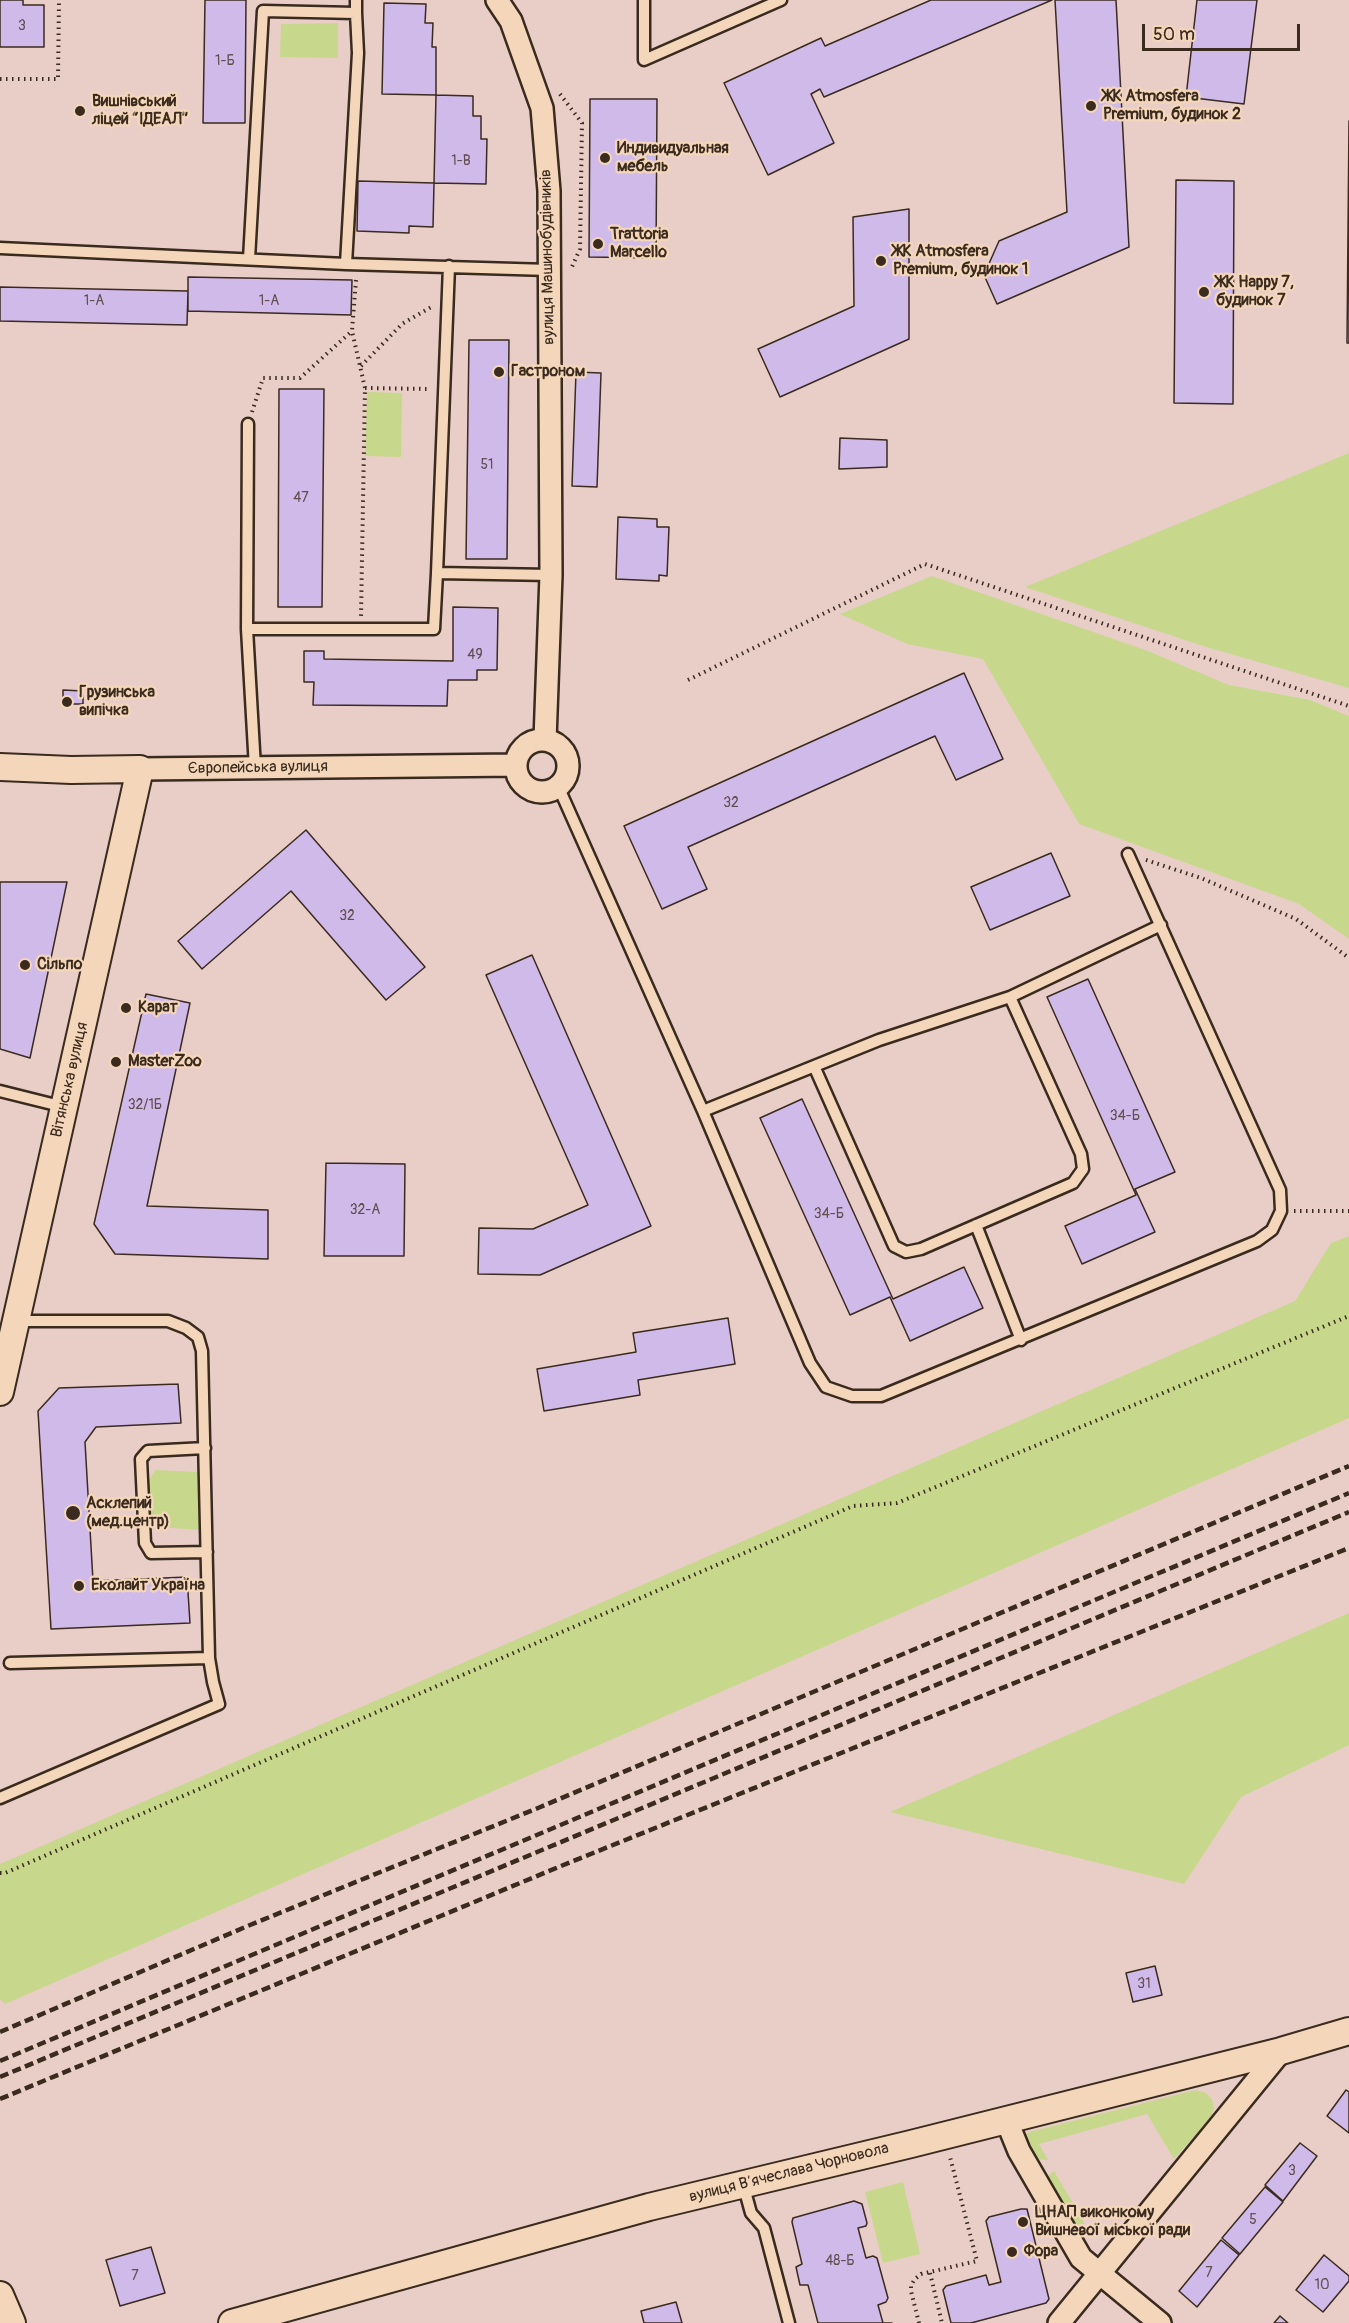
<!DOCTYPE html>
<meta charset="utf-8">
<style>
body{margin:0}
#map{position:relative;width:1349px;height:2323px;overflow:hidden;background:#e9cec8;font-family:Pangolin,sans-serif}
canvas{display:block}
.scale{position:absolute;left:1142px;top:24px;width:158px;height:27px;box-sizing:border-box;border:3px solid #3b2a1e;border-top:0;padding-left:8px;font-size:18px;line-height:21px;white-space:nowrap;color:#3b2a1e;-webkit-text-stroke:4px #f4d7ba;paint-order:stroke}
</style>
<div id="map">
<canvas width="1349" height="2323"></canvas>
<div class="scale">50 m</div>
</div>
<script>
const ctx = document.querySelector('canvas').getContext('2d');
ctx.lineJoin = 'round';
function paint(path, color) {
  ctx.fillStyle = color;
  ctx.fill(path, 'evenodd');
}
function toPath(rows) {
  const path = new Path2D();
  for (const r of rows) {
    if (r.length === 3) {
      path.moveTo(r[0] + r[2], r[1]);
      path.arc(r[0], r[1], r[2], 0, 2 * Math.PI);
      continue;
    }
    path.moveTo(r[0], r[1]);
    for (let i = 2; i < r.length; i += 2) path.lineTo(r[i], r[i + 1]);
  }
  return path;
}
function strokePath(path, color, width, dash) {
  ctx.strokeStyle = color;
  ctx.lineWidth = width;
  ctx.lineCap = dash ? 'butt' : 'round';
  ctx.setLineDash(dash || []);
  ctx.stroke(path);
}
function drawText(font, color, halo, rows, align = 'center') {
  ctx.font = font + ' Pangolin,sans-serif';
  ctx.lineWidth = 4.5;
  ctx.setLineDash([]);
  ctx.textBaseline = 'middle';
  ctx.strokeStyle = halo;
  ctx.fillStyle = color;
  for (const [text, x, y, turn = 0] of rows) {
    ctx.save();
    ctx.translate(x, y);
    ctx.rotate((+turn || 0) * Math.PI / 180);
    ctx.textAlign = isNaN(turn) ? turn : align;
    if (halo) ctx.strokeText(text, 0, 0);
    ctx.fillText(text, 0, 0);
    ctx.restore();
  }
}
const green = toPath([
 [338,23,338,58,280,57,281,24],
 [367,392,402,393,401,457,365,456],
 [1349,453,1349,688,1206,647,1025,587],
 [932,576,1148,651,1229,685,1310,700,1349,716,1349,939,1299,904,1079,824,983,659,907,644,840,614],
 [1349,1236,1349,1418,5,2004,0,1999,0,1864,1295,1301,1331,1243],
 [155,1470,199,1472,206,1481,201,1530,157,1527,151,1518,149,1481],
 [1349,1613,1349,1745,1241,1797,1184,1884,890,1812],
 [1195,2090,1204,2092,1212,2099,1214,2108,1210,2119,1174,2159,1147,2114,1039,2144,1048,2160,1036,2159,1026,2140,1026,2135,1029,2132],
 [1054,2171,1085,2224,1076,2225,1072,2223,1048,2180,1049,2175],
 [903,2182,920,2254,883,2263,865,2192]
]);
const building = toPath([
 [0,0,23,0,23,5,44,5,44,47,0,47,0,0],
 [205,0,246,0,245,123,203,123,205,0],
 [931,0,1052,0,824,97,820,89,811,94,834,143,768,175,724,83,821,38,825,46,931,0],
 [1055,0,1116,0,1129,247,997,304,984,275,999,241,1067,212,1055,0],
 [1197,0,1257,0,1244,104,1186,97,1197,0],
 [384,3,426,4,425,23,433,23,432,47,436,47,436,95,382,94,384,3],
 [436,95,473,96,473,116,481,116,481,139,487,139,486,184,434,183,436,95],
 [590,99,657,99,656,258,589,257,590,99],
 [1349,121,1349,343,1347,343,1349,121],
 [1176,180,1234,181,1233,404,1174,403,1176,180],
 [358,181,434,183,433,227,409,226,409,233,357,231,358,181],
 [909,209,909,339,780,397,758,349,854,306,853,217,909,209],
 [188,277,352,280,351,315,188,311,188,277],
 [0,287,188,291,187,325,0,321,0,287],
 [469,340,509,340,507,559,466,559,469,340],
 [576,372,601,373,597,487,572,486,576,372],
 [279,389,324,389,322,607,278,607,279,389],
 [840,438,887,440,887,467,839,469,840,438],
 [618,517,657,519,657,527,669,527,667,576,659,575,659,581,616,579,618,517],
 [453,607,498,608,497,670,477,670,477,680,448,680,447,706,313,705,314,682,304,682,304,651,324,651,324,659,453,661,453,607],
 [964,673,1003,759,956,780,935,736,688,847,707,889,662,909,624,826,964,673],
 [63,690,83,691,83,704,63,704,63,690],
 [306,830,425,967,386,1000,291,891,202,969,178,941,306,830],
 [1051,853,1070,896,990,930,971,887,1051,853],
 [0,882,67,882,30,1058,0,1049,0,882],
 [532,955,651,1226,540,1275,478,1274,479,1228,533,1229,588,1205,486,975,532,955],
 [1088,979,1175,1172,1135,1189,1155,1232,1082,1264,1065,1226,1136,1195,1047,997,1088,979],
 [146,994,190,1003,147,1206,268,1210,268,1259,115,1254,94,1224,146,994],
 [802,1099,893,1299,964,1267,983,1308,910,1341,890,1297,850,1315,760,1118,802,1099],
 [326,1163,405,1164,404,1256,324,1256,326,1163],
 [728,1318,735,1364,638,1380,640,1395,544,1411,537,1369,636,1352,633,1333,728,1318],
 [178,1384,181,1423,96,1427,85,1442,93,1581,187,1577,190,1623,51,1629,38,1411,59,1388,178,1384],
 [1155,1966,1162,1995,1133,2002,1126,1973,1155,1966],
 [1346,2090,1349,2092,1349,2133,1327,2116,1346,2090],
 [1300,2143,1317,2156,1283,2201,1265,2185,1300,2143],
 [1265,2187,1283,2202,1240,2254,1222,2238,1265,2187],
 [854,2201,862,2204,867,2223,866,2226,858,2228,866,2258,873,2256,877,2258,888,2298,886,2302,878,2305,883,2323,892,2323,818,2323,808,2285,800,2285,796,2267,802,2264,792,2222,793,2218,854,2201],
 [1021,2209,1027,2209,1049,2299,1046,2303,971,2323,951,2323,943,2290,946,2286,986,2275,989,2285,1001,2282,986,2221,989,2217,1021,2209],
 [1221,2240,1239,2255,1197,2307,1179,2291,1221,2240],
 [151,2247,165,2293,120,2306,106,2260,151,2247],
 [1324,2255,1349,2276,1349,2281,1323,2312,1296,2290,1324,2255],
 [676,2302,682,2323,644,2323,641,2311,676,2302],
 [1280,2316,1288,2323,1274,2323,1280,2316]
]);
const path = toPath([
 [0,79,58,79,59,0],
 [560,94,582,123,580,249,571,269],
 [356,280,352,331,365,388,361,616],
 [361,366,402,324,433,306],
 [365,388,431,389],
 [252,412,263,378,300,378,352,331],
 [688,680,925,564,1349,706],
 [1146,860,1201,878,1296,919,1349,958],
 [1294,1211,1349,1211],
 [0,1873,5,1873,853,1506,897,1503,1349,1316],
 [930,2273,942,2323],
 [919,2323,911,2291,911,2285,915,2279,921,2274,977,2261,950,2157]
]);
const service = toPath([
 [644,0,644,60,781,0],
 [0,248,346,264,549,270],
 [249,259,263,11,356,13,356,0],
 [346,264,358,53,356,13],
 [248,424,247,629,255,768],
 [437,573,449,266],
 [247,629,434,629,437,573,551,575],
 [558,786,703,1111,810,1363,826,1387,852,1396,881,1396,1257,1241,1272,1230,1281,1211,1280,1190,1128,854],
 [814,1066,894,1246,906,1252,921,1249,1073,1183,1083,1169,1081,1154,1010,997],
 [0,1091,64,1107],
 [703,1111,879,1040,1010,997,1161,925],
 [976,1225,1021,1340],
 [205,1448,148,1451,141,1459,145,1543,151,1553,207,1552],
 [10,1663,209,1658],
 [0,1798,219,1704,213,1682,209,1658,202,1351,198,1337,186,1328,168,1321,17,1321],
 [743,2184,751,2213,764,2228,789,2323]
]);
const minor = toPath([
 [497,0,511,21,542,108,549,191,551,575,545,740],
 [542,766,26],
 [140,769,516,765],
 [1006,2119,1019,2151,1081,2258,1160,2323],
 [1059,2323,1281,2051]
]);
const tertiary = toPath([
 [0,767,71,770,140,769,0,1392],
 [0,2295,12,2323],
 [232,2323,649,2207,911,2144,1281,2051,1349,2031]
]);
const rail = toPath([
 [0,2032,250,1925,538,1808,1349,1466],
 [0,2061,1349,1493],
 [0,2077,1349,1512],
 [0,2099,561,1866,1349,1548]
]);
const markers = [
 [1091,106,6,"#3b2a1e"],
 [80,111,6,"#3b2a1e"],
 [605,158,6,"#3b2a1e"],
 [598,244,6,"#3b2a1e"],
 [881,261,6,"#3b2a1e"],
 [1204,292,6,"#3b2a1e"],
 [499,372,6,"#3b2a1e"],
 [67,702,6,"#3b2a1e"],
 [25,965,6,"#3b2a1e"],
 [126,1008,6,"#3b2a1e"],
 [116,1062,6,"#3b2a1e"],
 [73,1513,8,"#3b2a1e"],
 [79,1586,6,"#3b2a1e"],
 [1023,2222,6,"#3b2a1e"],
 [1012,2252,6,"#3b2a1e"]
];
const numberNames = [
 ["3",22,26],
 ["1-Б",225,61],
 ["1-В",461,161],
 ["1-А",94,301],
 ["1-А",269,301],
 ["51",487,465],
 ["47",301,498],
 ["49",475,655],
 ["32",731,803],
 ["32",347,916],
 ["32/1Б",145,1105],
 ["34-Б",1125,1116],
 ["32-А",365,1210],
 ["34-Б",829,1214],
 ["31",1144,1984],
 ["3",1292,2171],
 ["5",1253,2220],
 ["48-Б",840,2261],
 ["7",1209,2273],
 ["7",135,2276],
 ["10",1322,2285]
];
const poiNames = [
 ["ЖК Atmosfera",1103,97],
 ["Premium, будинок 2",1103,115],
 ["Вишнівський",92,102],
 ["ліцей “ІДЕАЛ”",92,120],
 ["Индивидуальная",617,149],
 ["мебель",617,167],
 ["Trattoria",610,235],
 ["Marcello",610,253],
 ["ЖК Atmosfera",893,252],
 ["Premium, будинок 1",893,270],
 ["ЖК Happy 7,",1216,283],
 ["будинок 7",1216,301],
 ["Гастроном",511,372],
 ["Грузинська",79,693],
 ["випічка",79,711],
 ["Сільпо",37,965],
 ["Карат",138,1008],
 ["MasterZoo",128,1062],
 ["Асклепий",86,1504],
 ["(мед.центр)",86,1522],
 ["Еколайт Україна",91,1586],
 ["ЦНАП виконкому",1035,2213],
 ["Вишневої міської ради",1035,2231],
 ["Фора",1024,2252]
];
const streetNames = [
 ["вулиця Машинобудівників",548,257,-91],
 ["Європейська вулиця",258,768,-1],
 ["Вітянська вулиця",70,1080,-77],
 ["вулиця Вʼячеслава Чорновола",789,2173,-14]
];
paint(green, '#c7d88c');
paint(building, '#cfbaea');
strokePath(building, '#3b2a1e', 1.5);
strokePath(service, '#3b2a1e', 15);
strokePath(minor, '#3b2a1e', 26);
strokePath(tertiary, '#3b2a1e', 30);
strokePath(path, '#3b2a1e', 4, [1.5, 4.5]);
strokePath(service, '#f4d7ba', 10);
strokePath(minor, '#f4d7ba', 21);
strokePath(tertiary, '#f4d7ba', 26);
strokePath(rail, '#3b2a1e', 4.5, [9, 4.5]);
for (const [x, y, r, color] of markers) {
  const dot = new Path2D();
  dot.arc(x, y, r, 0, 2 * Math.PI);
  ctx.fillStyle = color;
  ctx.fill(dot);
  strokePath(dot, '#f4d7ba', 2);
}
drawText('14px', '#604e51', null, numberNames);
drawText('bold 16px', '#3b2a1e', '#f4d7ba', poiNames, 'left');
drawText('16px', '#3b2a1e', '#f4d7ba', streetNames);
</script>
